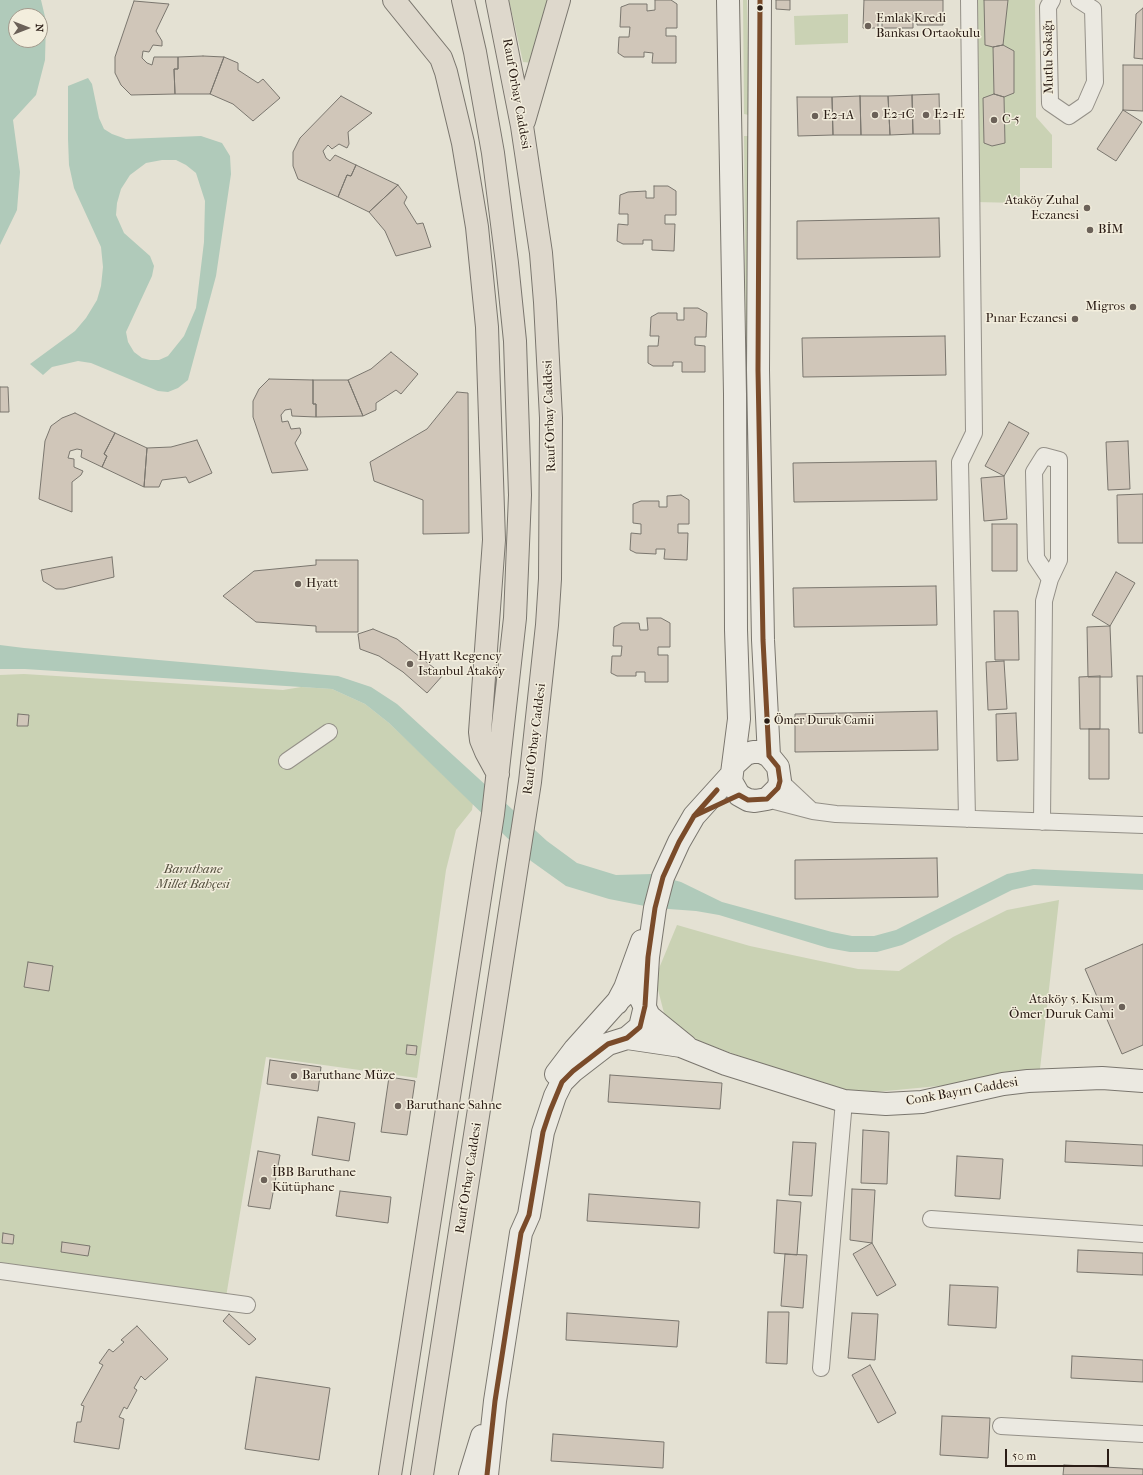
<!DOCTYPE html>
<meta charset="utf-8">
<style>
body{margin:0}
#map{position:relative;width:1143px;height:1475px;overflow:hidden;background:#e4e1d3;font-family:"IM FELL French Canon",serif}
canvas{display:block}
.north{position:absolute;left:8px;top:8px;width:40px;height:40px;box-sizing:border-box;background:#f3eedd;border:1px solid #a39a8d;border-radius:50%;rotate:90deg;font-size:11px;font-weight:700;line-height:16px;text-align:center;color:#2a1c15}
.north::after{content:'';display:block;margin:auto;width:14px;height:18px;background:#6b6158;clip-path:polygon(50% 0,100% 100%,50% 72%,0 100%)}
.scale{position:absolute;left:1005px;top:1449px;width:104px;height:18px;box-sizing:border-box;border:2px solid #2a1c15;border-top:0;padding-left:5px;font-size:12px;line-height:14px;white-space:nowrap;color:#2a1c15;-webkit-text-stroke:3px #f3eedd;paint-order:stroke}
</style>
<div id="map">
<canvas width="1143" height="1475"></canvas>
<div class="north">N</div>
<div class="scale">50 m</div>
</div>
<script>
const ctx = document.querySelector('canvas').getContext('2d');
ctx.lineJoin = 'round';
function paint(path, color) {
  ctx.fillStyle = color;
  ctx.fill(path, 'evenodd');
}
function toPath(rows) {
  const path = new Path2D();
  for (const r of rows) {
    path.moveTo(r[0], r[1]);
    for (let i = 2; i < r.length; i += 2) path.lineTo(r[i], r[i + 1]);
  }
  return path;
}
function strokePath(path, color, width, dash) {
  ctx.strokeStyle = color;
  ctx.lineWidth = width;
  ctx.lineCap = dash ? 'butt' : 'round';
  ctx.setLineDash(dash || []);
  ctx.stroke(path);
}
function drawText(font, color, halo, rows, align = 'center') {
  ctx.font = font + ' "IM FELL French Canon",serif';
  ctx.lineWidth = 3;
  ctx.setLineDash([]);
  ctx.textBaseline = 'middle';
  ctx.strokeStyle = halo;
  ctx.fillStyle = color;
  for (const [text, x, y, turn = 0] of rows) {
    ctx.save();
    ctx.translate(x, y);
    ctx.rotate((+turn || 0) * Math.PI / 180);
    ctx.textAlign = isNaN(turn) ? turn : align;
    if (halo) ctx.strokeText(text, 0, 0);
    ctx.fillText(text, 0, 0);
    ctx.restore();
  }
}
const green = toPath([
 [509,0,553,0,533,63,523,62],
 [743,0,747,0,749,115,744,114],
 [973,0,1035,0,1036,117,1052,135,1052,168,1020,168,1020,203,975,202],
 [848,14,848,43,795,45,794,16],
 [744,136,749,136,751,364,746,364],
 [24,674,283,690,301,687,332,689,365,704,389,723,473,803,472,810,456,830,446,870,417,1078,266,1057,226,1297,0,1267,0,675],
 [1059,900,1040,1069,959,1084,855,1094,797,1082,750,1060,680,1034,664,1013,655,978,677,925,750,946,858,969,899,971,953,937,1007,910]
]);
const water = toPath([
 [0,0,41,0,46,21,45,60,36,95,13,120,20,172,17,210,0,245],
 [16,16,40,16,40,40,16,40],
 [88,78,92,84,99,118,104,129,112,134,126,139,201,136,222,143,230,156,231,174,216,276,188,380,178,388,168,392,158,391,91,363,78,361,52,367,43,375,30,364,75,331,86,318,97,300,101,286,103,267,101,247,74,188,69,165,68,139,68,86],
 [162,160,176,160,186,165,196,173,205,201,204,242,196,308,184,336,168,356,159,360,150,360,142,358,134,352,128,342,126,332,152,276,154,266,150,256,124,233,116,215,117,203,121,189,130,175,146,163],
 [0,645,24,648,338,676,371,687,397,704,547,841,577,863,616,875,652,874,663,877,681,882,722,902,832,932,852,936,874,936,896,930,1007,874,1033,869,1143,874,1143,890,1034,885,1012,890,902,945,877,952,850,952,828,948,719,915,696,911,655,908,609,899,566,886,531,861,389,723,365,704,332,689,25,669,0,669]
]);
const building = toPath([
 [655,0,671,0,677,4,677,28,666,28,666,36,676,36,676,63,652,63,653,53,644,52,644,57,624,57,618,53,619,37,629,37,630,27,620,27,621,7,629,4,647,4,647,11,655,10,655,0],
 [776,0,790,0,790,10,776,9,776,0],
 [864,0,943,0,943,25,917,25,917,12,913,12,913,28,882,28,882,12,878,12,878,28,863,28,864,0],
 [984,0,1008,0,1003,45,993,47,985,45,984,0],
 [134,1,169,4,156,31,162,41,162,46,153,45,149,52,143,51,142,58,147,63,152,65,154,57,178,57,178,69,174,69,175,94,131,95,121,85,115,73,115,57,134,1],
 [1143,8,1143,59,1134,58,1136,14,1143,8],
 [1003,45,1014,51,1014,93,1004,97,994,94,993,47,1003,45],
 [203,56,224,57,210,94,175,94,174,69,178,69,178,57,203,56],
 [224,57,238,63,238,70,258,83,263,79,280,98,253,121,233,104,210,94,224,57],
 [1123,65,1143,65,1143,111,1123,110,1123,65],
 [939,94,940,134,913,134,912,95,939,94],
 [994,94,1004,97,1005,143,992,146,984,143,983,98,994,94],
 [912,95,913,134,890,135,888,96,912,95],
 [341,96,372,113,348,132,349,144,347,148,339,144,332,149,328,145,323,151,326,158,330,161,335,155,356,165,351,176,347,175,338,197,298,179,293,166,293,152,300,138,341,96],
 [860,96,888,96,890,135,861,135,860,96],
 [860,96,861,135,833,135,832,97,860,96],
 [797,97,832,97,833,135,798,136,797,97],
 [1123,110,1142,122,1116,161,1097,149,1123,110],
 [356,165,398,185,369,212,338,197,347,175,351,176,356,165],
 [398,185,407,197,404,203,417,224,423,223,431,247,396,256,385,231,369,212,398,185],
 [654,186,668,186,676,191,676,215,665,215,665,224,675,224,674,251,652,250,652,240,643,240,643,244,623,244,617,241,618,224,628,225,628,214,619,214,620,195,628,192,646,191,646,198,654,198,654,186],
 [939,218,940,257,797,259,797,221,939,218],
 [684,308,698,308,707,313,706,337,695,337,695,345,705,346,705,372,682,372,682,362,673,362,673,366,653,366,648,363,648,346,658,346,659,336,650,336,651,317,658,313,677,313,677,320,684,320,684,308],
 [945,336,946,375,803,377,802,338,945,336],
 [391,352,418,374,401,394,396,390,376,403,376,410,363,416,348,380,371,369,391,352],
 [269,379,313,380,313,404,316,404,316,417,292,416,291,409,285,410,281,415,282,422,288,421,291,429,300,428,301,433,295,443,308,470,272,473,253,417,253,401,259,389,269,379],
 [313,380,348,380,363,416,316,417,316,404,313,404,313,380],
 [0,387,8,387,9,412,0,412,0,387],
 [457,392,468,393,469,533,423,534,423,500,374,481,370,462,427,429,457,392],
 [75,413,115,433,104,454,107,456,102,467,81,457,82,450,77,449,70,451,68,458,74,459,74,467,83,471,81,475,72,482,72,512,39,499,45,441,51,426,62,418,75,413],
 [1009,422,1029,433,1004,476,985,466,1009,422],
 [115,433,147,448,144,487,102,467,107,456,104,454,115,433],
 [197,440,212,473,189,483,186,477,162,480,159,487,144,487,147,448,171,447,197,440],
 [1128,441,1130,489,1108,490,1106,442,1128,441],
 [936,461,937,500,794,502,793,463,936,461],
 [1004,476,1007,519,984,521,981,478,1004,476],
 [1143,494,1143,543,1118,543,1117,495,1143,494],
 [681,495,689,500,689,524,678,524,678,533,688,533,687,560,664,559,665,549,656,549,656,554,636,553,630,550,631,533,641,534,641,524,633,523,633,504,641,501,659,501,659,507,667,507,667,496,681,495],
 [992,524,1017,524,1017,571,992,571,992,524],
 [112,557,114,577,64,589,56,589,43,581,41,570,112,557],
 [316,560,358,560,358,632,316,632,316,626,256,622,223,596,254,571,316,565,316,560],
 [1116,572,1135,583,1110,626,1092,615,1116,572],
 [936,586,937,625,794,627,793,588,936,586],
 [994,611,1018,611,1019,660,995,660,994,611],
 [647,618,661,618,670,623,670,647,658,647,658,655,668,655,668,682,645,682,645,672,636,672,636,676,617,676,611,673,612,656,621,656,622,646,613,646,614,627,622,623,639,623,640,630,648,630,647,618],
 [1110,626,1112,677,1088,677,1087,627,1110,626],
 [373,629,397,639,443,675,427,693,403,672,379,656,360,649,358,634,373,629],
 [1004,661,1007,709,988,710,986,662,1004,661],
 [1100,676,1100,729,1080,729,1079,677,1100,676],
 [1137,676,1143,676,1143,733,1139,733,1137,676],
 [937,711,938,750,795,752,795,714,937,711],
 [1016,713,1018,760,997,761,996,714,1016,713],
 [18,714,29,715,28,726,17,726,18,714],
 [1089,729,1109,729,1109,779,1089,779,1089,729],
 [937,858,938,897,795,899,795,860,937,858],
 [1143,944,1143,1045,1122,1054,1085,969,1143,944],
 [28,962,53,966,49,991,24,987,28,962],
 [407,1045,417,1046,416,1055,406,1054,407,1045],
 [270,1060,321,1067,318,1091,267,1084,270,1060],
 [610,1075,722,1083,720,1109,608,1102,610,1075],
 [389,1077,415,1081,407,1135,381,1132,389,1077],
 [318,1117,355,1123,349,1161,312,1155,318,1117],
 [863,1130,889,1132,887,1184,861,1183,863,1130],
 [1066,1141,1143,1145,1143,1166,1065,1162,1066,1141],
 [793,1142,816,1143,812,1196,789,1195,793,1142],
 [258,1151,280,1155,270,1209,248,1206,258,1151],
 [957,1156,1003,1159,1000,1199,955,1196,957,1156],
 [852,1189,875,1190,872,1243,850,1240,852,1189],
 [340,1191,391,1197,388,1223,336,1216,340,1191],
 [589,1194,700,1202,699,1228,587,1221,589,1194],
 [777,1200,801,1202,797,1255,774,1253,777,1200],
 [3,1233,14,1235,13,1244,2,1243,3,1233],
 [62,1242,90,1246,88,1256,61,1252,62,1242],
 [872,1243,896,1285,877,1296,853,1254,872,1243],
 [1078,1250,1143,1253,1143,1275,1077,1272,1078,1250],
 [785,1254,807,1255,803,1308,781,1306,785,1254],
 [950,1285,998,1287,996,1328,948,1325,950,1285],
 [768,1312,789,1312,787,1364,766,1363,768,1312],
 [567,1313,679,1321,677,1347,566,1340,567,1313],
 [852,1313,878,1314,875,1360,848,1358,852,1313],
 [229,1314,256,1339,249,1345,223,1321,229,1314],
 [137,1326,168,1359,145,1380,141,1376,134,1388,137,1390,127,1409,124,1407,119,1417,124,1419,119,1449,74,1442,77,1422,81,1422,84,1406,81,1405,103,1365,99,1363,109,1349,113,1352,124,1342,121,1340,137,1326],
 [1072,1356,1143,1360,1143,1382,1071,1378,1072,1356],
 [870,1365,896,1413,878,1423,852,1375,870,1365],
 [256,1377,330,1388,319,1460,245,1449,256,1377],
 [942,1416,990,1418,988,1458,940,1455,942,1416],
 [553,1434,664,1442,663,1468,551,1461,553,1434],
 [1064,1465,1143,1469,1143,1475,1063,1475,1064,1465]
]);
const street = toPath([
 [1052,0,1048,7,1050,103,1069,116,1085,105,1095,82,1093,9,1079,0],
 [287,761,329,732],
 [780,781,811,810],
 [767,799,813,811,836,814,1143,825],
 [967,819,960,462,974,433,969,0],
 [1042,822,1044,601,1050,579,1059,560,1059,460,1044,456,1034,472,1036,558,1050,579],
 [931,1219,1143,1234],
 [0,1271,247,1305],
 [821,1368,844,1101],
 [1001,1426,1143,1434]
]);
const secondary = toPath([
 [728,0,735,394,736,630,739,719,731,781,739,795,748,800,755,801,767,799,778,788,780,781,778,767,769,756,761,752,753,752,746,754,734,765],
 [760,0,758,370,763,640,769,756],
 [617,1003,625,988,642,941],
 [627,1038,681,1046,726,1064,844,1101,886,1104,922,1102,1003,1084,1028,1081,1102,1078,1143,1081],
 [556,1074,575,1049,618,1001,625,994,632,992,640,997,649,1016,686,1046],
 [470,1475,482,1436],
 [487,1475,495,1401,521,1233,529,1215,543,1132,555,1096,562,1082,573,1071,608,1044,627,1038,640,1027,645,1006,648,957,655,908,663,877,679,842,694,816,732,774]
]);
const highway = toPath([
 [394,0,441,58,446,72,463,143,477,227,487,327,494,540,480,732,481,740,486,752,498,774],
 [524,121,559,0],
 [390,1475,493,814,515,618,520,495,515,341,507,263,493,153,475,52,463,0],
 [422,1475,530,782,547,625,550,579,551,418,545,302,541,253,522,126,497,0]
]);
const bus1 = toPath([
 [694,816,739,795,748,800,767,799,778,788,780,781,778,767,769,756,763,640,758,370,760,0],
 [487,1475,495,1401,521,1233,529,1215,543,1132,550,1111,562,1082,573,1071,608,1044,627,1038,640,1027,645,1006,648,957,655,908,663,877,679,842,694,816,717,790]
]);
const markers = [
 [760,8,3.5,"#2a1c15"],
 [868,26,4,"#6b6158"],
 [875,115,4,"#6b6158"],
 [926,115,4,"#6b6158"],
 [815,116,4,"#6b6158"],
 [994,120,4,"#6b6158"],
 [1087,208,4,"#6b6158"],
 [1090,230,4,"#6b6158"],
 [1133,307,4,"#6b6158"],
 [1075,319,4,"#6b6158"],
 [298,584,4,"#6b6158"],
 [410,664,4,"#6b6158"],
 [767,721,3.5,"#2a1c15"],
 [1122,1007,4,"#6b6158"],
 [294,1076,4,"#6b6158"],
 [398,1106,4,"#6b6158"],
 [264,1180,4,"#6b6158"]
];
const busNames = [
 ["Ömer Duruk Camii",774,721]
];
const poiNames = [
 ["Emlak Kredi",876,19],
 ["Bankası Ortaokulu",876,34],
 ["E2-1C",883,115],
 ["E2-1E",934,115],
 ["E2-1A",823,116],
 ["C-5",1002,120],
 ["Ataköy Zuhal",1079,201,"right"],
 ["Eczanesi",1079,216,"right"],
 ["BİM",1098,230],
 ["Migros",1125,307,"right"],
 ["Pınar Eczanesi",1067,319,"right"],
 ["Hyatt",306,584],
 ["Hyatt Regency",418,657],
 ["Istanbul Ataköy",418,672],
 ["Ataköy 5. Kısım",1114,1000,"right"],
 ["Ömer Duruk Cami",1114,1015,"right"],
 ["Baruthane Müze",302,1076],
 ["Baruthane Sahne",406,1106],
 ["İBB Baruthane",272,1173],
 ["Kütüphane",272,1188]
];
const streetNames = [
 ["Mutlu Sokağı",1049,57,-91],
 ["Rauf Orbay Caddesi",516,94,80],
 ["Rauf Orbay Caddesi",550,416,-92],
 ["Rauf Orbay Caddesi",535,739,-83],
 ["Conk Bayırı Caddesi",962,1092,-10],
 ["Rauf Orbay Caddesi",469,1178,-81]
];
const parkNames = [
 ["Baruthane",193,870],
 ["Millet Bahçesi",193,885]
];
paint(green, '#cad2b4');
paint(water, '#b0caba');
paint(building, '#d0c6b9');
strokePath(building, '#7a766e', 1);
strokePath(street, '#949088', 18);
strokePath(secondary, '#7a766e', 24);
strokePath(highway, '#7a766e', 24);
strokePath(street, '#ebe9e1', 16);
strokePath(secondary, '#ebe9e1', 22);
strokePath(highway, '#ded8cc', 22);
strokePath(bus1, '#7a4b2a', 5);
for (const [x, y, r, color] of markers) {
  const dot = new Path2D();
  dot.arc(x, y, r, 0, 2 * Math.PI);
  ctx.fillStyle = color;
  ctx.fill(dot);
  strokePath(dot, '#f3eedd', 1.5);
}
drawText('12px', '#2a1c15', '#f3eedd', busNames, 'left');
drawText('13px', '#2a1c15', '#f3eedd', poiNames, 'left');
drawText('13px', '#2a1c15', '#f3eedd', streetNames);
drawText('italic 13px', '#534f3d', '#f3eedd', parkNames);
</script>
